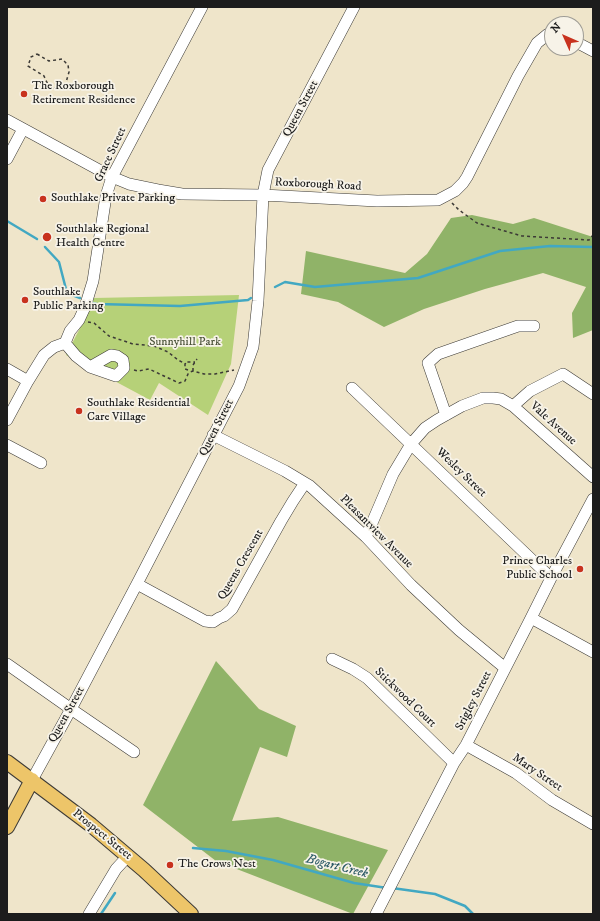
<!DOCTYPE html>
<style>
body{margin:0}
#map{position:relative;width:600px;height:921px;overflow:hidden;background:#efe5ca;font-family:"IM FELL DW Pica",serif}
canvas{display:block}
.frame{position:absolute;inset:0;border:8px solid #1c1c1c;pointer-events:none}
.north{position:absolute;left:544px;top:16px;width:40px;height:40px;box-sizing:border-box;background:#f7f3e8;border:1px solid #9f9d96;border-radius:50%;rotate:315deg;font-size:11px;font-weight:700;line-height:16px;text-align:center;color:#1c1c1c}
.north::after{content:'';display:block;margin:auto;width:14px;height:18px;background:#c8321e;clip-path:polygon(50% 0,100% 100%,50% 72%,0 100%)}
</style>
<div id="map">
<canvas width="600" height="921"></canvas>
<div class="frame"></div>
<div class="north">N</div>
</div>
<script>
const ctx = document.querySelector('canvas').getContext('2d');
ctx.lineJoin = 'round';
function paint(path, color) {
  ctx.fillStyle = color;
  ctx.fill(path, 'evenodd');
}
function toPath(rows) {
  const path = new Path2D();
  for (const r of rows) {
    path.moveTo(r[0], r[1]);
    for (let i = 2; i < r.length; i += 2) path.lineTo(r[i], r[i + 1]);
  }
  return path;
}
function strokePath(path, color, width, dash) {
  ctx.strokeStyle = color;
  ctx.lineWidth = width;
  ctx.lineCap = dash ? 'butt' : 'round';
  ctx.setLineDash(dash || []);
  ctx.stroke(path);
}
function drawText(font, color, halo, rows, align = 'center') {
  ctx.font = font + ' "IM FELL DW Pica",serif';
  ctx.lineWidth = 3.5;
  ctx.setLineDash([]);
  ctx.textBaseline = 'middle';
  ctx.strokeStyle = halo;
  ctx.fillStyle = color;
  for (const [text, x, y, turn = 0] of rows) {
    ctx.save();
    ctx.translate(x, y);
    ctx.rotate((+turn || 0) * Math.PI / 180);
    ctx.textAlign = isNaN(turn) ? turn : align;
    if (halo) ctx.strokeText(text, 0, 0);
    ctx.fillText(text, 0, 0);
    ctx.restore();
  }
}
const green = toPath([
 [239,295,231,364,208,415,159,383,150,400,66,355,91,307,94,298]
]);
const forest = toPath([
 [472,215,513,224,534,218,593,237,593,330,573,338,572,313,586,287,543,273,485,289,424,309,384,327,338,302,301,294,306,251,405,273,427,254,451,218],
 [216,661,259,709,296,726,287,757,260,747,232,821,278,817,388,850,353,914,216,861,143,805]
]);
const stream = toPath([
 [7,221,37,239],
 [45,247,59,262,67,293,80,298],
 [275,287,285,282,315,287,418,278,500,251,550,246,593,247],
 [93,303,97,304,180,306,248,300,251,298],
 [193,848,226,851,273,860,354,883,387,888],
 [392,888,435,894,465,906,473,914],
 [101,914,115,893]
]);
const path = toPath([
 [37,54,49,61,62,59,68,65,69,72,65,86,57,89,49,87,44,76,28,66,31,57,37,54],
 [452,203,459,210,477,223,522,236,589,240,593,235],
 [88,322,94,323,109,336,133,344,154,346,168,352,178,360,186,364],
 [134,370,138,371,149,369,179,383,185,381,188,374,190,372,193,371,204,374,215,374,234,370],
 [188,370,185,369,185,363,186,362,195,362],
 [193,371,193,365,197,359]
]);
const minor = toPath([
 [576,42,593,51],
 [7,120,112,177,129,184,158,190,182,194,263,195,377,201,438,200,455,191,463,183,467,177,518,76,537,43,548,34,552,33],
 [7,159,23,129],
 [65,343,76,356,90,367,116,376,124,368,123,360,117,356,111,355,90,367],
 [7,369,28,381],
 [352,388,551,578],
 [513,406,530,391,563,374,593,394],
 [446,415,428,363,438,354,518,326,534,326],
 [7,420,28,381,44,355,54,347,65,343,70,331,79,320,85,307,93,281,106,196,112,177,202,7],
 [213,435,285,471,310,486,366,537,411,585,459,630,505,668],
 [7,445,41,463],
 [366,537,393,474,411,444,425,428,437,420,462,406,483,398,493,398,501,399,513,406,593,477],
 [137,584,205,621,213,622,219,618,224,616,232,609,281,521,293,501,305,483],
 [531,618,593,652],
 [332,659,353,669,367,678,454,763],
 [7,664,71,709,134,752],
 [466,745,516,773,552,800,593,824],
 [32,780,71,709,139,580,239,386,253,347,258,301,263,195,268,170,354,7],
 [89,914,116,869,128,856],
 [376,914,454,763,466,745,531,618,551,578,593,499]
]);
const major = toPath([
 [7,762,91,825,144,870,191,914],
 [7,827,32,780]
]);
const markers = [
 [24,94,4,"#c8321e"],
 [43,199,4,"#c8321e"],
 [47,237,5,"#c8321e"],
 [25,300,4,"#c8321e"],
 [79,411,4,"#c8321e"],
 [580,569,4,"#c8321e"],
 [170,865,4,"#c8321e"]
];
const poiNames = [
 ["The Roxborough",32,87],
 ["Retirement Residence",32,101],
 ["Southlake Private Parking",51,199],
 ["Southlake Regional",56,230],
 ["Health Centre",56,244],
 ["Southlake",33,293],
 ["Public Parking",33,307],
 ["Southlake Residential",87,404],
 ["Care Village",87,418],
 ["Prince Charles",572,562,"right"],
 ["Public School",572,576,"right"],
 ["The Crows Nest",178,865]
];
const streetNames = [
 ["Queen Street",301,109,-62],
 ["Grace Street",111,155,-65],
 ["Roxborough Road",318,185,3],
 ["Vale Avenue",553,424,42],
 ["Queen Street",217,428,-63],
 ["Wesley Street",461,473,44],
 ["Pleasantview Avenue",376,532,45],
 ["Queens Crescent",241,565,-60],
 ["Stickwood Court",405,698,44],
 ["Srigley Street",474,701,-63],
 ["Queen Street",67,715,-61],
 ["Mary Street",537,773,34],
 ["Prospect Street",102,835,39]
];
const parkNames = [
 ["Sunnyhill Park",185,343]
];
const waterNames = [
 ["Bogart Creek",337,867,14]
];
paint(green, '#b6d178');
paint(forest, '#90b368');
strokePath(stream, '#42a8c2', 2.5);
strokePath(minor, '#3c3a36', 12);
strokePath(major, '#3c3a36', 16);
strokePath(path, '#3c3a36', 1.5, [3, 3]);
strokePath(minor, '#fff', 11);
strokePath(major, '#edc569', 14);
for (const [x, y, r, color] of markers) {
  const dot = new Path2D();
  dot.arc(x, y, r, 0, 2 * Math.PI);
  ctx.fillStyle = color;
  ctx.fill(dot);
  strokePath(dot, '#f7f3e8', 1.5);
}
drawText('12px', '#1c1c1c', '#f7f3e8', poiNames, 'left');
drawText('12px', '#1c1c1c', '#f7f3e8', streetNames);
drawText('12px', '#4a5238', '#f7f3e8', parkNames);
drawText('italic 13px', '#2d5b67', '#f7f3e8', waterNames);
</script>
